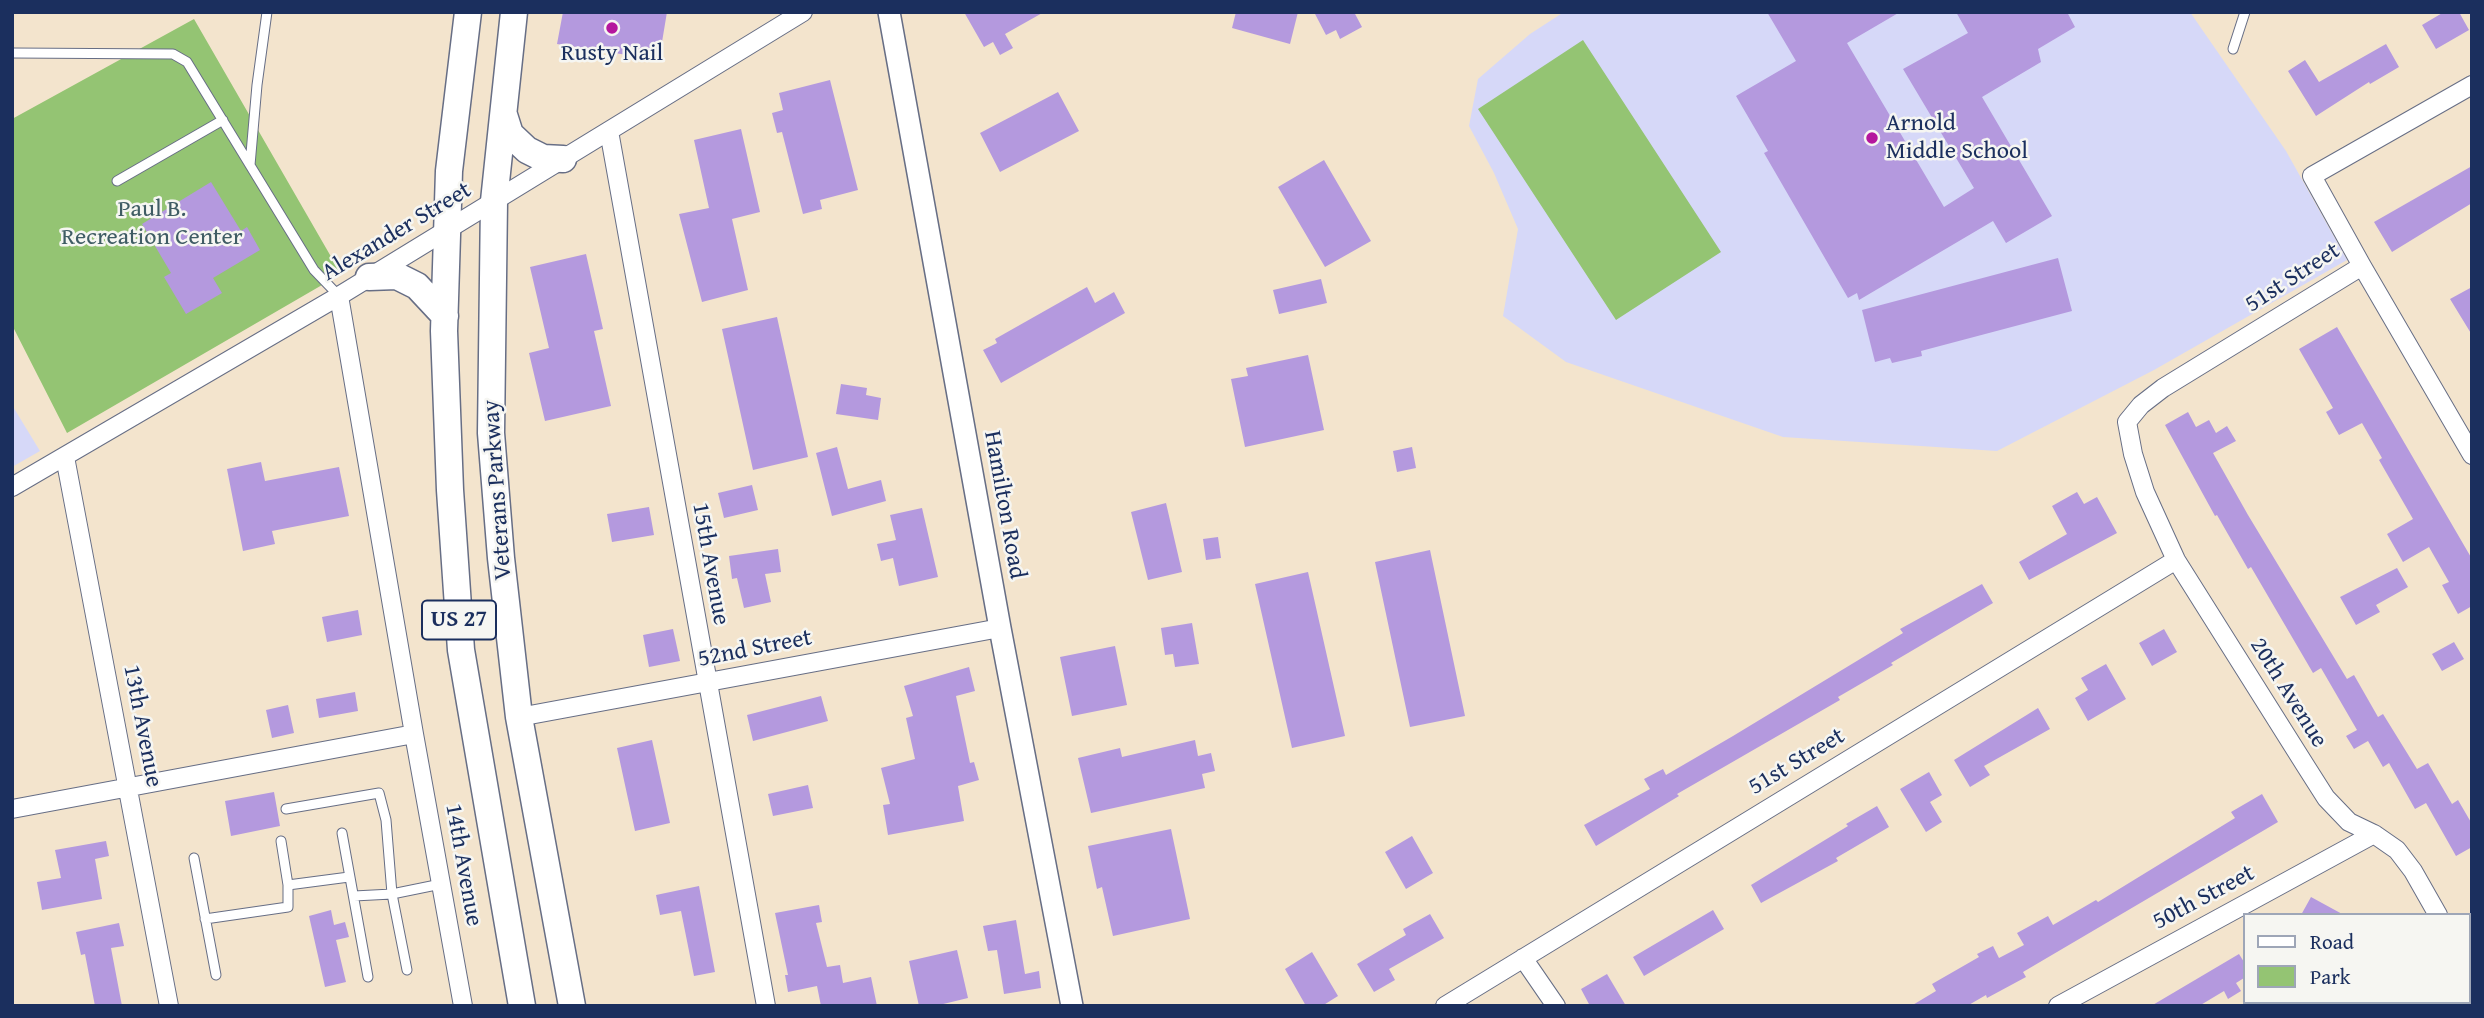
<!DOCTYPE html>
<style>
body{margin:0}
#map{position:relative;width:2484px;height:1018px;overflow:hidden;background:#f3e4cd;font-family:"Gentium Book Plus",serif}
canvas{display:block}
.frame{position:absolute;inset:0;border:14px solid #1b2f5e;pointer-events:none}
.legend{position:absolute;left:2243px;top:913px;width:228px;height:91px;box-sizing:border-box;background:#f6f6f2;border:2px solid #9ea6b7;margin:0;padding:9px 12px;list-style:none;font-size:21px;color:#1b2f5e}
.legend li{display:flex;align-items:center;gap:14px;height:35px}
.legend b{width:35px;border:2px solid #9ea6b7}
</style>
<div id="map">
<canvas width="2484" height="1018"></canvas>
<div class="frame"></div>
<ul class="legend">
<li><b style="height:9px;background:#fff"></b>Road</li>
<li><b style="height:19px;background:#94c473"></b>Park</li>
</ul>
</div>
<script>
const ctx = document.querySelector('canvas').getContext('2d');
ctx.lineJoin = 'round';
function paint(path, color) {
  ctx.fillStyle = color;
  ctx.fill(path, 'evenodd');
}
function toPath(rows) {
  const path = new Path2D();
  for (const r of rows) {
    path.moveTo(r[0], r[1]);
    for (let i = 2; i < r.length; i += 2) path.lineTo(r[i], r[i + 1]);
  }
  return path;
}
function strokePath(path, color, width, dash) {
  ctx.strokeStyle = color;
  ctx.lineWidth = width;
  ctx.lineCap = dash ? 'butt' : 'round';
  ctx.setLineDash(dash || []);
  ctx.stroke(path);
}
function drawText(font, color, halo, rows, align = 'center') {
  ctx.font = font + ' "Gentium Book Plus",serif';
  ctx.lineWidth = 5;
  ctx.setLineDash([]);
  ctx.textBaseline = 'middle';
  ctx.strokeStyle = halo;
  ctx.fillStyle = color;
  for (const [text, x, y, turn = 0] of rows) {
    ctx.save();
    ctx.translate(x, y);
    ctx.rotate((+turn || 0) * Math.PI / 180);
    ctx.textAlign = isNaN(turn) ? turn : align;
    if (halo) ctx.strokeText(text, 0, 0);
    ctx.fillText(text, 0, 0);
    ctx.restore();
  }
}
const built = toPath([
 [1564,12,2190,12,2286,151,2347,260,2154,370,1997,451,1783,437,1566,362,1503,316,1518,229,1494,173,1469,126,1478,79,1530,34],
 [12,405,40,451,12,467]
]);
const green = toPath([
 [194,19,341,274,67,433,12,325,12,119],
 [1583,40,1721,252,1616,320,1478,109]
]);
const building = toPath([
 [563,12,667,12,659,60,557,44],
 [964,12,1044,12,1005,34,1013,48,1000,55,993,42,984,47],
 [1236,12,1298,12,1290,44,1232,28],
 [1314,12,1354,12,1362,27,1340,39,1336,30,1326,35],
 [1767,12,1900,12,1847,43,1944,207,1974,188,1903,69,1968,33,1956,12,2067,12,2075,27,2038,49,2041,62,1982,97,2052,216,2006,243,1993,221,1859,300,1857,293,1848,298,1764,153,1768,151,1736,96,1796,61],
 [2444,12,2459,12,2469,30,2436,49,2422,25],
 [2386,44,2399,67,2370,84,2369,82,2316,116,2288,71,2305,60,2319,82],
 [830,80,858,190,820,200,822,209,803,214,782,132,777,133,772,113,783,110,779,93],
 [1058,92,1079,131,1000,172,980,133],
 [741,129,760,212,732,219,748,290,702,302,679,214,709,208,694,140],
 [1324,160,1371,241,1325,267,1278,187],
 [2472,166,2472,203,2392,252,2374,222],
 [211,182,241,231,247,227,260,250,213,278,222,293,186,314,164,277,171,273,142,224],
 [586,254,603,329,594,331,611,406,545,421,529,353,549,348,530,267],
 [2058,258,2072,311,1921,351,1922,356,1892,363,1890,358,1875,362,1862,310],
 [1321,279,1327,303,1279,314,1273,290],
 [1087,287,1095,303,1114,292,1125,313,1001,383,983,350,997,343,995,339],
 [2472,287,2472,335,2450,299],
 [777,317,808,457,753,470,722,329],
 [2337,327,2472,559,2472,606,2458,614,2442,585,2449,582,2429,547,2403,562,2387,534,2413,519,2379,460,2382,458,2362,423,2339,435,2326,412,2333,408,2299,349],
 [1308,355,1324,430,1245,447,1231,379,1248,376,1246,368],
 [841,384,867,388,866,395,881,398,878,420,836,414],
 [2188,412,2196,427,2209,420,2216,433,2227,426,2236,441,2213,453,2248,515,2347,679,2354,675,2378,717,2383,714,2417,769,2428,763,2452,804,2458,800,2472,824,2472,847,2456,856,2426,803,2415,809,2389,763,2383,767,2368,741,2354,749,2346,736,2357,730,2321,668,2313,673,2251,567,2248,569,2217,515,2215,516,2165,425],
 [837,447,848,489,881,480,886,501,832,516,816,453],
 [1412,447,1416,468,1397,472,1393,451],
 [261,462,265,481,339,467,349,516,272,531,275,544,243,551,227,469],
 [752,485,758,510,724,518,718,493],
 [2077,492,2084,504,2097,497,2117,533,2029,580,2019,562,2067,534,2052,506],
 [1166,503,1182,572,1148,580,1131,512],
 [649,507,654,535,612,542,607,514],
 [922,508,938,577,899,586,893,558,881,561,877,544,896,540,890,515],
 [1218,537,1221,558,1206,560,1203,539],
 [778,549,781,572,765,574,771,602,744,608,737,578,732,579,729,556],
 [1430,550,1465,716,1410,727,1375,562],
 [2397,568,2408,587,2376,605,2380,612,2356,625,2340,597],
 [1308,572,1345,736,1292,748,1255,584],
 [1982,584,1993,603,1891,663,1893,665,1838,697,1840,700,1677,794,1679,796,1596,846,1584,825,1650,789,1644,779,1663,769,1666,775,1733,736,1903,633,1900,629],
 [358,610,362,635,327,642,322,617],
 [1192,623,1199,664,1175,667,1173,654,1165,655,1161,628],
 [673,629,680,661,649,667,643,635],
 [2164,629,2177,652,2152,666,2139,643],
 [2454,642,2464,659,2442,671,2432,654],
 [1115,646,1127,705,1072,716,1060,657],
 [2106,664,2126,699,2088,721,2075,698,2088,690,2081,678],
 [969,667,975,691,956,696,970,763,974,762,979,780,958,786,964,821,888,835,883,805,890,804,881,768,915,759,906,718,913,716,904,686],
 [355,692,358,711,319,718,316,699],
 [821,696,828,721,753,741,747,715],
 [288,705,294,733,272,738,266,710],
 [2038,708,2050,729,1984,766,1990,775,1970,787,1954,760],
 [652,740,670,823,635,831,617,748],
 [1195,740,1198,756,1211,753,1215,771,1202,774,1205,788,1091,813,1078,758,1120,748,1122,757],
 [1929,772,1942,795,1930,802,1942,822,1926,832,1900,789],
 [808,785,813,808,773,816,768,794],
 [274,792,280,826,231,836,225,801],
 [2262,794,2278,822,2023,972,2026,977,1987,998,1986,995,1967,1006,1911,1006,1936,991,1932,984,1979,957,1977,954,1993,946,1999,958,2024,945,2017,933,2048,916,2053,925,2096,900,2098,902,2235,818,2231,812],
 [1877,806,1889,827,1836,858,1838,861,1761,903,1751,885,1848,826,1846,824],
 [1171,829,1190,919,1113,936,1102,887,1097,889,1088,846],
 [1412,836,1433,873,1406,889,1385,852],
 [106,841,109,856,95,859,102,899,42,910,37,882,61,878,55,850],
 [699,886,715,972,694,976,681,911,660,915,656,895],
 [2311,897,2344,915,2301,915],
 [819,905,822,922,816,923,827,967,840,965,843,983,871,977,877,1006,821,1006,817,986,788,992,785,975,788,975,775,913],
 [331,910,334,925,345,922,349,937,336,940,346,982,325,987,309,916],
 [1713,910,1724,929,1644,976,1633,957],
 [1430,914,1444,938,1389,969,1395,980,1374,992,1357,964,1406,935,1403,929],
 [1016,920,1025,974,1039,971,1041,988,1004,994,997,950,988,951,983,926],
 [119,923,124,946,111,948,122,1006,95,1006,85,954,81,955,76,932],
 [957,950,968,998,935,1006,919,1006,909,961],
 [1312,952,1338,996,1322,1006,1306,1006,1285,969],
 [2239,954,2244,962,2244,978,2236,983,2241,991,2228,999,2224,991,2199,1006,2151,1006],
 [1607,974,1626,1006,1590,1006,1581,989]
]);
const service = toPath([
 [2233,49,2245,12],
 [12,53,173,54,187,62,314,270,339,296],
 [250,165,257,85,267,12],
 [117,181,223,120],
 [286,809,379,793,386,820,392,894,407,970],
 [342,833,368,977],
 [194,858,216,975],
 [288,885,349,877],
 [354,896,392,894,441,884],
 [205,919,288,907,288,885,281,841]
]);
const minor = toPath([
 [2472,85,2312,176,2362,266,2472,455],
 [609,131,766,1006],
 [2362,266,2163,388,2141,405,2127,422,2133,454,2145,492,2176,560,2305,765,2326,798,2349,822,2374,834,2397,850,2413,871,2438,915],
 [339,296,414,734,463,1006],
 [65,457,169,1006],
 [12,487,339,296,803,12],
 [519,717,1000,628],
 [12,809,414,734],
 [1523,958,1556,1006],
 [2468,969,2472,976],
 [1445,1006,2176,560],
 [2058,1006,2374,834]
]);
const tertiary = toPath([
 [889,12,1000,628,1072,1006]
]);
const primary = toPath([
 [468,12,449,171,444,331,450,490,461,650,522,1006],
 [514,12,494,201,491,433,501,558,519,717,572,1006],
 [504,115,510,134,527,150,543,158,563,159],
 [369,277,397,276,417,286,445,316]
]);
const markers = [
 [612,28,7,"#b5179e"],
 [1872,138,7,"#b5179e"]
];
const shields = [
 [459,620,74]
];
const shieldNames = [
 ["US 27",459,620]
];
const poiNames = [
 ["Rusty Nail",612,54],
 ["Arnold",1886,124,"left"],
 ["Middle School",1886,152,"left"]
];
const parkNames = [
 ["Paul B.",152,210],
 ["Recreation Center",152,238]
];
const streetNames = [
 ["Alexander Street",397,232,-31],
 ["51st Street",2293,278,-33],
 ["Veterans Parkway",498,490,-94],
 ["Hamilton Road",1004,505,80],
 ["15th Avenue",710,564,80],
 ["52nd Street",755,649,-11],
 ["20th Avenue",2288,693,58],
 ["13th Avenue",142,726,79],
 ["51st Street",1797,762,-31],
 ["14th Avenue",463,865,80],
 ["50th Street",2204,898,-28]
];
paint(built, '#d6d8f8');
paint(green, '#94c473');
paint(building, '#b499de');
strokePath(service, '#676e85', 11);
strokePath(minor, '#676e85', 20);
strokePath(tertiary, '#676e85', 24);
strokePath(primary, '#676e85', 29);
strokePath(service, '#fff', 9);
strokePath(minor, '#fff', 18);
strokePath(tertiary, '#fff', 21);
strokePath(primary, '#fff', 26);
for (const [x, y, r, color] of markers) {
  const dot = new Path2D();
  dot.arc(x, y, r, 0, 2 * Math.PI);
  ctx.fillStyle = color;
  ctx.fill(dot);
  strokePath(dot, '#f6f6f2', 2.5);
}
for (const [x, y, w] of shields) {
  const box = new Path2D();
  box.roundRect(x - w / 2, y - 19.5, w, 39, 5);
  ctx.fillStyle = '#f6f6f2';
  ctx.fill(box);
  strokePath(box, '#1b2f5e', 2);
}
drawText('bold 23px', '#1b2f5e', null, shieldNames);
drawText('24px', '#1b2f5e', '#f6f6f2', poiNames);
drawText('24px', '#3f5c64', '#f6f6f2', parkNames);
drawText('24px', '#1b2f5e', '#f6f6f2', streetNames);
</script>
